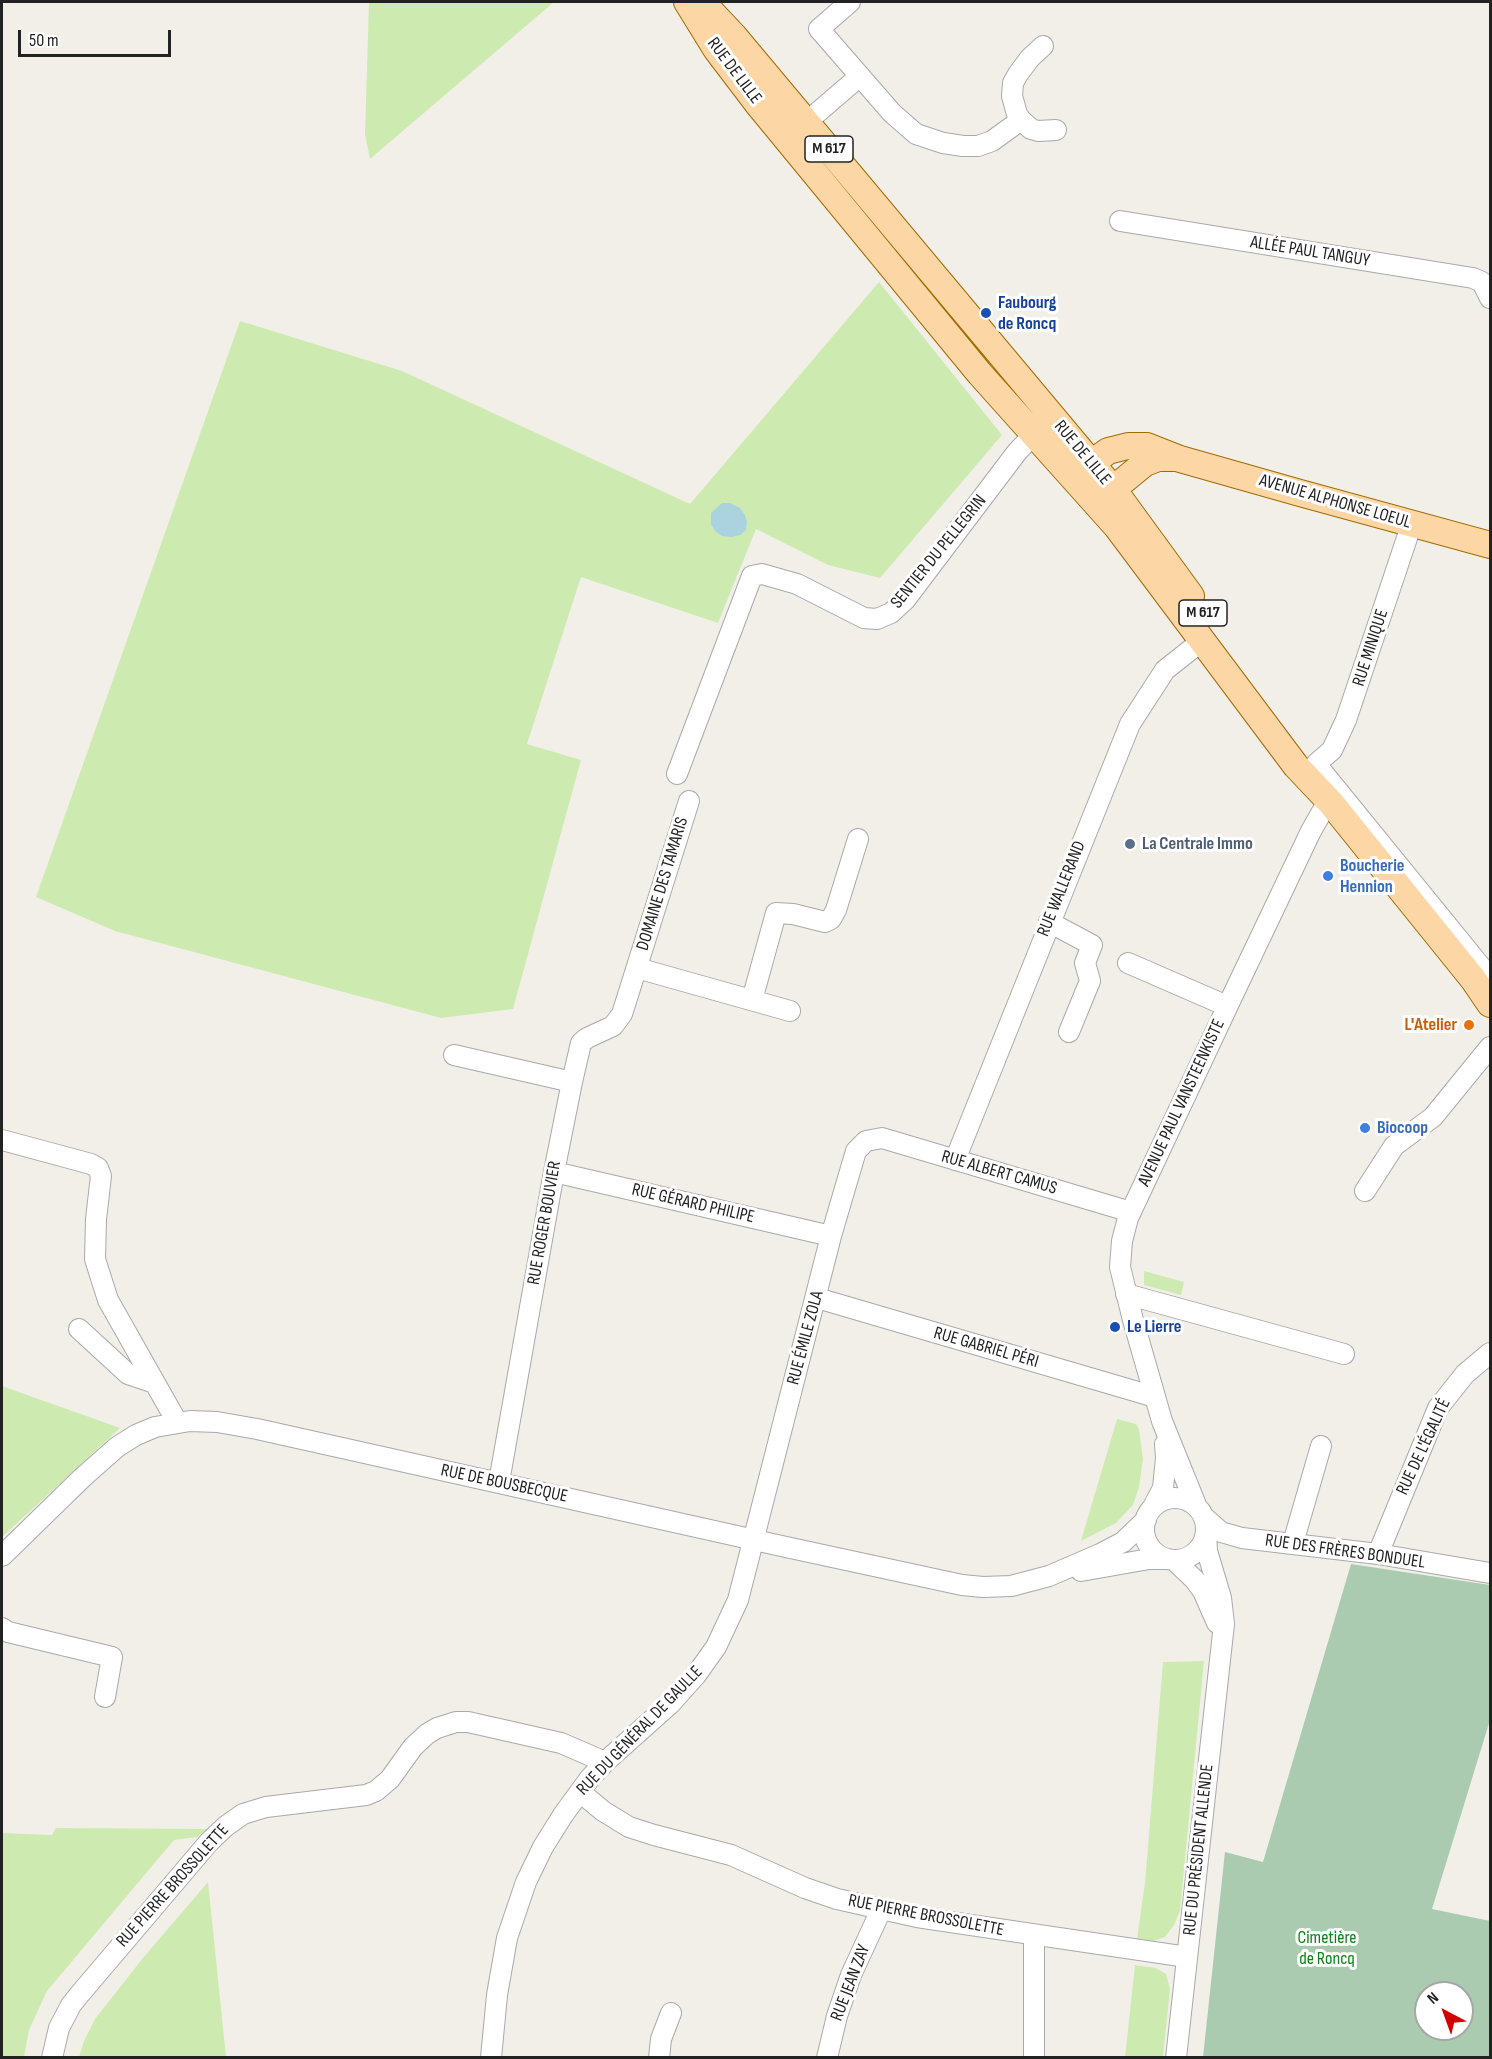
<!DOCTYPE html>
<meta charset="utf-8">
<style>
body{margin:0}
#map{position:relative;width:1492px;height:2059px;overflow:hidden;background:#f2efe9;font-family:"Sofia Sans Condensed",sans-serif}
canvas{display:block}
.frame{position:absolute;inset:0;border:3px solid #222;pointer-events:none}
.north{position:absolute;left:1414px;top:1981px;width:60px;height:60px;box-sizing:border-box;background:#fff;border:2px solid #a7a7a7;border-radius:50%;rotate:319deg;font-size:16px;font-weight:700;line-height:24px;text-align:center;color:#222}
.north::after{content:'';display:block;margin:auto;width:21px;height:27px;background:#d40000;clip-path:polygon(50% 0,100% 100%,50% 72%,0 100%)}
.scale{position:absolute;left:18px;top:30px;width:153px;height:27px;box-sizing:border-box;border:3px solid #222;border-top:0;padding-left:8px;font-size:18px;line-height:21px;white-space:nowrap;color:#222;-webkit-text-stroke:4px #fff;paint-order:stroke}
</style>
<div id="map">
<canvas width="1492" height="2059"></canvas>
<div class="frame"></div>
<div class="north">N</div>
<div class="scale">50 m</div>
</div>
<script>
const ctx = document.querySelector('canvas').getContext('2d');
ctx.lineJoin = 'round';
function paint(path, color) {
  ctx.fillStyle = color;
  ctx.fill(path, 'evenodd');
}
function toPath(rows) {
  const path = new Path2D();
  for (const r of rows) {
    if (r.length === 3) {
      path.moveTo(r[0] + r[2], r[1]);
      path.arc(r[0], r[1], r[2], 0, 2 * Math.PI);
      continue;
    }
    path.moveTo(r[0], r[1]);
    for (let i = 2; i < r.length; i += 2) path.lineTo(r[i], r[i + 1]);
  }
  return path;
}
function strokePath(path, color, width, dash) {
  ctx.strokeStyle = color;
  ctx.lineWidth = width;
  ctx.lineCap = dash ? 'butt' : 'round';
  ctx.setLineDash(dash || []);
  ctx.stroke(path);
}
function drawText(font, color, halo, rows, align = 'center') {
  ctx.font = font + ' "Sofia Sans Condensed",sans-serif';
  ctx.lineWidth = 6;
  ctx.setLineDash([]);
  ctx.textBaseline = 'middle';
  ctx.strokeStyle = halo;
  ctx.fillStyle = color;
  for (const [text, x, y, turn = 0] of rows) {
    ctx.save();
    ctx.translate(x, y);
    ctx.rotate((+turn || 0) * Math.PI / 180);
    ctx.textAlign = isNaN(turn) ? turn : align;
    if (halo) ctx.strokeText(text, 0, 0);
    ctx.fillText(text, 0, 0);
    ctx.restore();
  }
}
const grass = toPath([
 [369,2,554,2,370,159,365,134],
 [879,282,1002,435,880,578,828,565,756,529,718,623,581,577,527,744,581,760,513,1009,441,1018,115,931,36,897,240,321,402,371,690,504],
 [1144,1271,1184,1282,1181,1295,1144,1285],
 [2,1386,120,1428,2,1537],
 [1117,1419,1136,1424,1139,1429,1143,1459,1139,1487,1133,1505,1116,1523,1081,1541],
 [1204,1661,1180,1911,1174,1925,1165,1937,1154,1941,1137,1939,1145,1883,1163,1662],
 [56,1828,207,1829,197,1837,174,1840,47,1991,29,2030,24,2057,2,2057,2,1833,52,1835],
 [208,1882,226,2057,79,2057,84,2041,95,2019,143,1958],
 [1135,1965,1156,1968,1166,1974,1170,1989,1163,2057,1125,2057]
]);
const cemetery = toPath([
 [1351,1564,1490,1585,1490,1720,1432,1909,1490,1921,1490,2057,1203,2057,1225,1852,1263,1862],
 [1426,1993,1462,1993,1462,2029,1426,2029]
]);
const water = toPath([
 [722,503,730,503,740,508,745,515,747,522,746,530,740,535,732,537,722,536,715,531,711,524,711,513]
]);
const minor = toPath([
 [850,2,819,29,892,113,916,134,943,143,963,146,978,146,992,141,1021,120],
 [1043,46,1030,58,1018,74,1013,83,1012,96,1017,114,1021,120,1031,129,1038,131,1056,130],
 [796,131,860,76],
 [1120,221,1473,278,1482,282,1490,298],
 [1412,523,1346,720,1332,750,1316,764,1490,978],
 [677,774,752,576,762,574,797,584,864,618,877,619,891,613,905,600,1017,452,1034,434],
 [1049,922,1092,945,1085,963,1090,981,1069,1032],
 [1128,963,1227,1006],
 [637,968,790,1011],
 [752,1000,776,913,793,914,825,922,831,919,836,910,858,839],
 [454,1055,572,1082,554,1172,499,1482],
 [572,1082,581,1043,587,1038,613,1026,622,1014,689,801],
 [2,1140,91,1164,98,1168,101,1176,96,1219,95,1259,108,1300,177,1422],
 [955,1160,1130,724,1165,670,1203,640],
 [554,1172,831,1236],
 [1365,1191,1394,1146,1433,1117,1490,1047],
 [1126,1294,1344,1354],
 [817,1298,1155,1397],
 [79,1329,128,1374,155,1383],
 [1175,1529,31],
 [1196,1505,1162,1421,1133,1320,1120,1267,1122,1241,1128,1218,1230,1001,1311,831,1323,810,1331,803],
 [1153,1507,1163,1488,1166,1458,1165,1444],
 [1205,1518,1221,1532,1242,1538,1378,1554,1490,1573],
 [1293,1543,1321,1446],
 [1378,1554,1438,1408,1465,1374,1490,1353],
 [2,1556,82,1478,117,1447,136,1435,155,1427,190,1421,217,1422,257,1429,786,1547,962,1585,983,1587,1011,1586,1049,1576,1100,1554,1123,1542,1146,1520],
 [1174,1560,1194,1579,1203,1591,1217,1623],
 [1081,1571,1149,1559,1168,1559],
 [2,1628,8,1632,112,1657,105,1697],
 [580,1792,603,1811,629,1827,654,1835,731,1855,805,1888,837,1899,917,1917,1187,1957],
 [1034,1935,1034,2058],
 [52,2058,59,2028,71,2005,79,1995,209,1842,226,1826,243,1814,266,1807,366,1795,376,1791,390,1779,413,1747,427,1734,437,1728,456,1722,468,1722,561,1743,605,1762],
 [491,2058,497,1995,507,1938,526,1882,543,1847,563,1815,590,1778,605,1762,671,1703,696,1675,716,1647,738,1600,831,1236,856,1151,866,1141,882,1138,1131,1212],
 [659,2058,661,2039,671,2013],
 [827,2058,837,2016,851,1975,881,1910],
 [1176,2058,1224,1624,1221,1598,1207,1551,1206,1533]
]);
const major = toPath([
 [687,2,716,49,757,103,980,374,1117,527,1296,766,1331,803,1473,979,1490,1004],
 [702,2,734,36,1113,489,1191,596],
 [1078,473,1108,451,1128,446,1147,446,1180,459,1300,493,1490,545],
 [1101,499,1145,463,1158,458,1177,458]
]);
const markers = [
 [986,313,6,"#1a4fb4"],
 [1130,844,6,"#5c6f8a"],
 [1328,876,6,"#3f7fe0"],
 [1469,1025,6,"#e8710a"],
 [1365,1128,6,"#3f7fe0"],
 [1115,1327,6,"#1a4fb4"]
];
const shields = [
 [829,149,48],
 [1203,613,48]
];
const shieldNames = [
 ["M 617",829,149],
 ["M 617",1203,613]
];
const streetNames = [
 ["RUE DE LILLE",734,71,53],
 ["ALLÉE PAUL TANGUY",1310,252,9],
 ["RUE DE LILLE",1082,453,50],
 ["AVENUE ALPHONSE LOEUL",1335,502,16],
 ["SENTIER DU PELLEGRIN",939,552,-51],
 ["RUE MINIQUE",1371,648,-72],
 ["DOMAINE DES TAMARIS",663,884,-73],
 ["RUE WALLERAND",1062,889,-68],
 ["AVENUE PAUL VANSTEENKISTE",1182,1103,-65],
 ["RUE ALBERT CAMUS",999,1173,16],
 ["RUE GÉRARD PHILIPE",693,1204,13],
 ["RUE ROGER BOUVIER",545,1223,-80],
 ["RUE ÉMILE ZOLA",806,1338,-75],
 ["RUE GABRIEL PÉRI",986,1348,16],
 ["RUE DE L'ÉGALITÉ",1424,1447,-65],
 ["RUE DE BOUSBECQUE",504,1484,12],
 ["RUE DES FRÈRES BONDUEL",1345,1552,8],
 ["RUE DU GÉNÉRAL DE GAULLE",640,1731,-46],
 ["RUE DU PRÉSIDENT ALLENDE",1199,1850,-84],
 ["RUE PIERRE BROSSOLETTE",173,1886,-48],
 ["RUE PIERRE BROSSOLETTE",926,1916,11],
 ["RUE JEAN ZAY",851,1983,-69]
];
const transitNames = [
 ["Faubourg",998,303],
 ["de Roncq",998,324],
 ["Le Lierre",1127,1327]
];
const serviceNames = [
 ["La Centrale Immo",1142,844]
];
const shopNames = [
 ["Boucherie",1340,866],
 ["Hennion",1340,887],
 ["Biocoop",1377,1128]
];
const foodNames = [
 ["L'Atelier",1457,1025]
];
const parkNames = [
 ["Cimetière",1327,1938],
 ["de Roncq",1327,1959]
];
paint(grass, '#cdebb0');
paint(cemetery, '#aacbaf');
paint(water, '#aad3df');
strokePath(minor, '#a9a9a9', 22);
strokePath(major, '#a06b00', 28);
strokePath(minor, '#fff', 20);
strokePath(major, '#fcd6a4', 26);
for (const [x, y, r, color] of markers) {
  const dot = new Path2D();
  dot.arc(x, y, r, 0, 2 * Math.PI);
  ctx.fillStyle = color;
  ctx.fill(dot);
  strokePath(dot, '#fff', 2);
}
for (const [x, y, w] of shields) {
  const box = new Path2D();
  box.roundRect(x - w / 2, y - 13, w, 26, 4.5);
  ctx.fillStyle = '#fff';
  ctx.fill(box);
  strokePath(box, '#222', 1.5);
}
drawText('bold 16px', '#222', null, shieldNames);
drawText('18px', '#222', '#fff', streetNames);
drawText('bold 18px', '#164399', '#fff', transitNames, 'left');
drawText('bold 18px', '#4e5e75', '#fff', serviceNames, 'left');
drawText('bold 18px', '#366cbe', '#fff', shopNames, 'left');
drawText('bold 18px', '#c56008', '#fff', foodNames, 'right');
drawText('18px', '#0c8416', '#fff', parkNames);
</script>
